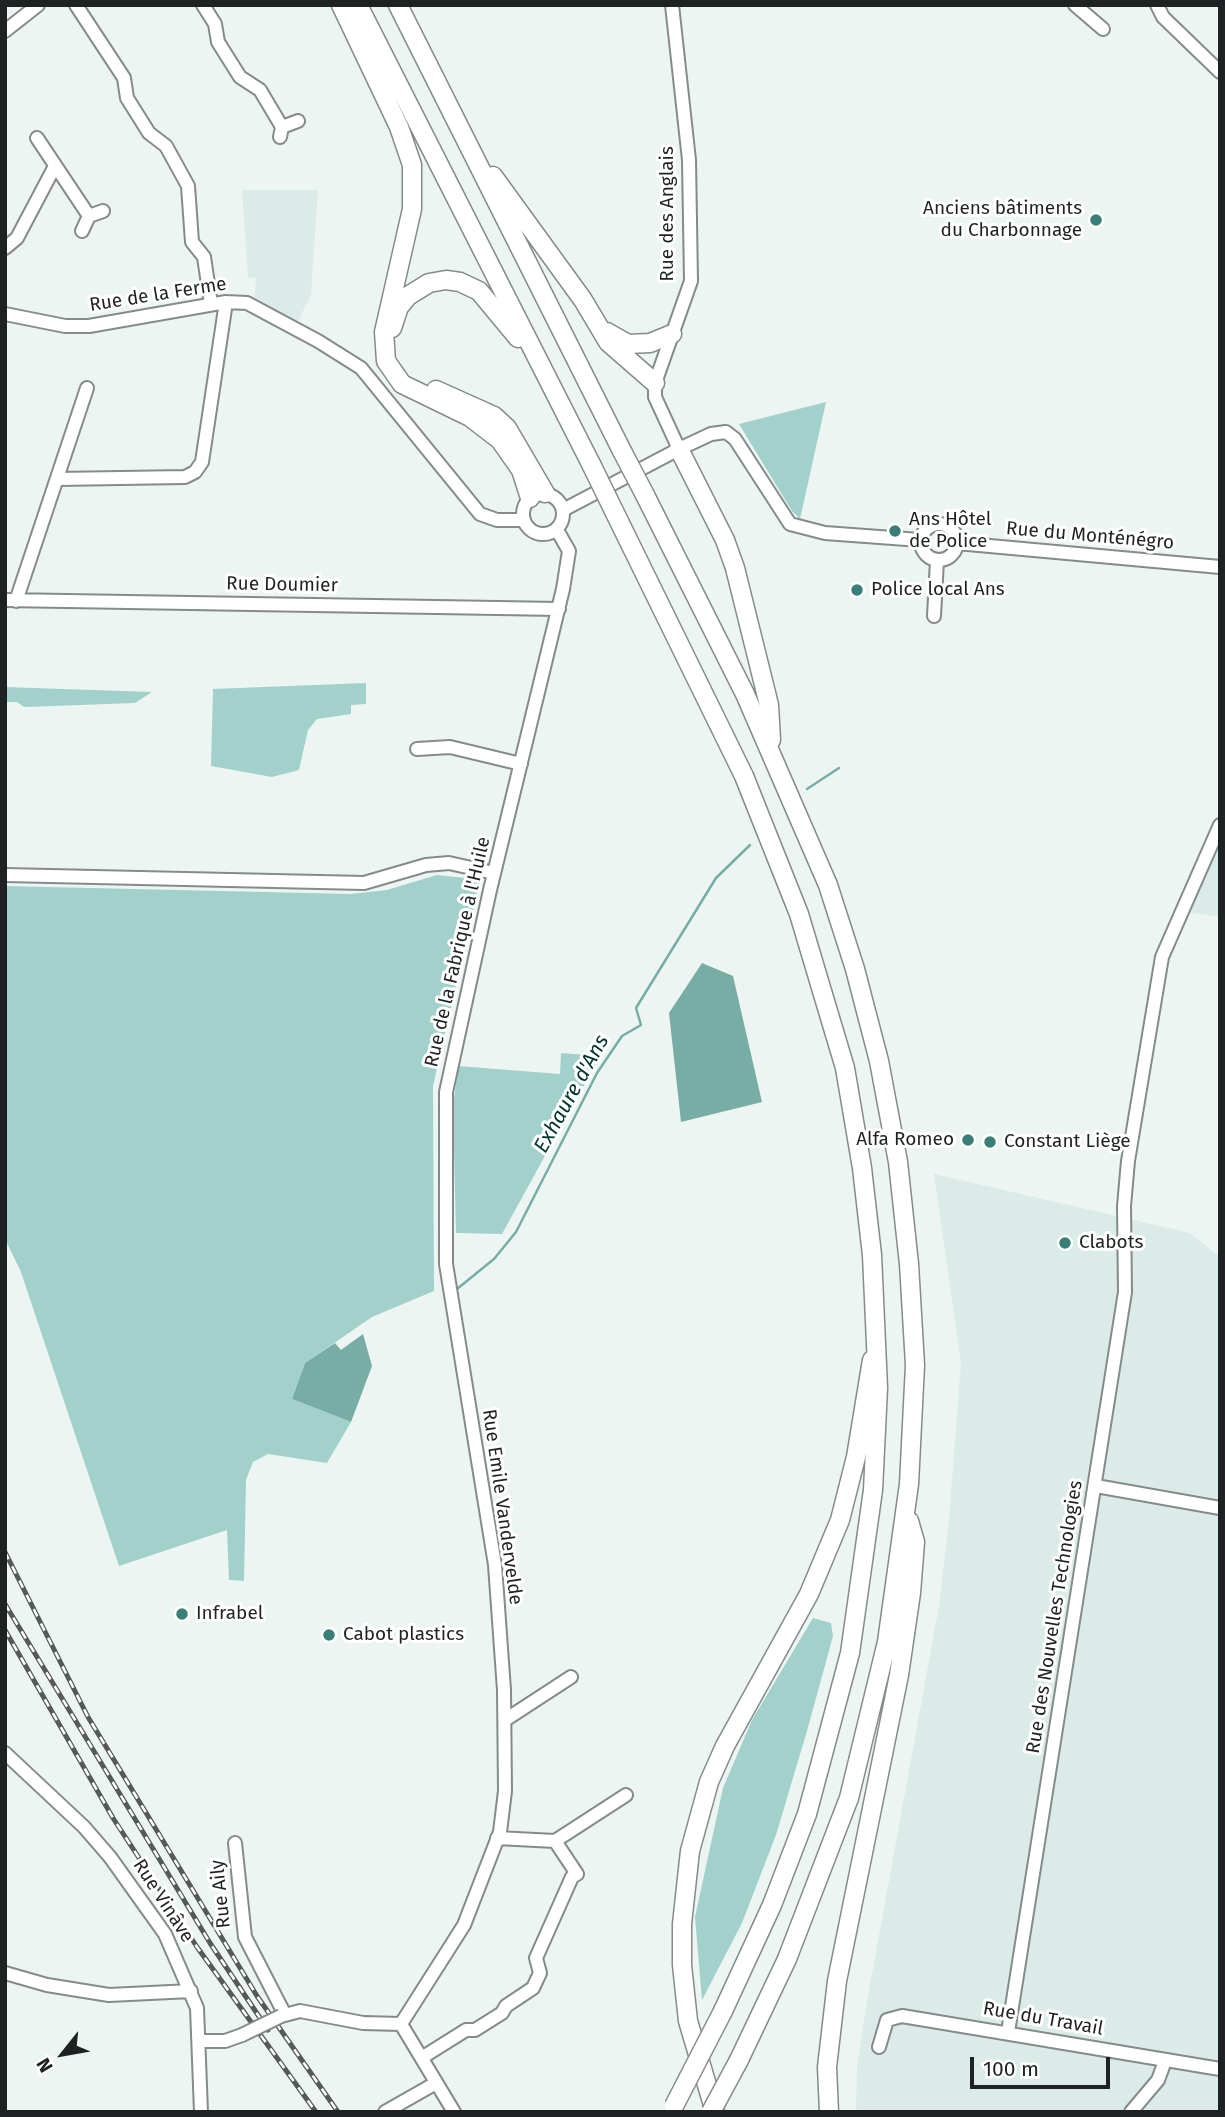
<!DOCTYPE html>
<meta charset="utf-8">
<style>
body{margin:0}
#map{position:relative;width:1225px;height:2117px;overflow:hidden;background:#edf5f3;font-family:"Fira Sans",sans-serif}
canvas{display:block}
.frame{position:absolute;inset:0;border:7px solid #1f2222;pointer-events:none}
.north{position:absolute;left:28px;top:2019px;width:70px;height:70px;-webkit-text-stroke:5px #fff;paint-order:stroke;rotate:239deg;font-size:19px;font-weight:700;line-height:28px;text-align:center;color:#1f2222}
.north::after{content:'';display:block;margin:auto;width:24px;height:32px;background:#1f2222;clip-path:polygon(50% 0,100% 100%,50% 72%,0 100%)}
.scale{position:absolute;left:970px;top:2057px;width:140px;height:32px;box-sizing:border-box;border:4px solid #1f2222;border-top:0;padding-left:9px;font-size:21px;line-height:24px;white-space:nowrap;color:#1f2222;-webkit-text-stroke:5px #fff;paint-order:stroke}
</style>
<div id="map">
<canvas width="1225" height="2117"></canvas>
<div class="frame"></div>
<div class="north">N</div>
<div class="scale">100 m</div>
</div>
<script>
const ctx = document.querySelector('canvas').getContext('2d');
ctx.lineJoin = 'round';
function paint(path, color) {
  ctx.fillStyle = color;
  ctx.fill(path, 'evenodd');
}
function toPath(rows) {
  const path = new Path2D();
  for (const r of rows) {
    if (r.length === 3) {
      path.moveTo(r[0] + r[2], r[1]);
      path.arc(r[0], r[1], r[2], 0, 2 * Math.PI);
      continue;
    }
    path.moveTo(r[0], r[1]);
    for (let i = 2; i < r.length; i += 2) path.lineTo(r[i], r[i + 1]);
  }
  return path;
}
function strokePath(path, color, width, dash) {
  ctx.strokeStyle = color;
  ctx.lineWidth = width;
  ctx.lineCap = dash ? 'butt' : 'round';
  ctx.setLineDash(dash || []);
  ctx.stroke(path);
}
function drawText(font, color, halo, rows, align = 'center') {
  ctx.font = font + ' "Fira Sans",sans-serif';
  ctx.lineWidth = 6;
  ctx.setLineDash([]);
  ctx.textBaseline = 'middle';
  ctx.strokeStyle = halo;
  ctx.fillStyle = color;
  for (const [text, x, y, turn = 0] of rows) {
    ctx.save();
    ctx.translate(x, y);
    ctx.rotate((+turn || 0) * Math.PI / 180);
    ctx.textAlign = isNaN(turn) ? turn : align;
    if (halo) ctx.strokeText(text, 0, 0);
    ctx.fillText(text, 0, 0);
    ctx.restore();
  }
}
const built = toPath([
 [242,190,318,190,311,295,296,325,254,304,256,278,248,277],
 [1220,838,1220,917,1187,912],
 [934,1174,1190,1233,1220,1257,1220,2112,856,2112,857,2067,867,2002,939,1606,949,1519,961,1363]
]);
const green = toPath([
 [826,402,800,519,792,511,739,424],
 [366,683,366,704,351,705,351,714,317,719,308,730,299,770,272,777,211,766,213,689],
 [5,687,152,692,135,703,24,707,17,702,5,702],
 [437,875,474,879,479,884,433,1086,434,1291,372,1317,305,1363,292,1399,351,1422,327,1463,268,1454,253,1462,246,1480,244,1581,229,1580,227,1530,119,1566,21,1272,5,1239,5,886,351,894,387,890],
 [561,1053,600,1056,502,1234,456,1233,453,1108,458,1066,560,1074],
 [813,1618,831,1623,833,1636,807,1731,776,1835,742,1923,702,2000,695,1917,723,1788,752,1720]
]);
const water = toPath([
 [702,963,733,976,762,1102,681,1122,669,1013],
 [363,1334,372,1366,351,1422,292,1399,305,1363,335,1343,341,1350]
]);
const stream = toPath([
 [807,789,839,768],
 [457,1289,494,1259,516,1232,597,1073,622,1036,641,1025,636,1008,716,878,750,845]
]);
const minor = toPath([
 [76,5,124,78,127,98,149,133,166,146,188,186,192,242,204,257,211,304],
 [203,5,215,24,218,42,240,77,260,90,282,127],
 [672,5,689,160,691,281,655,383,655,397,679,449],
 [1075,5,1103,29],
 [1157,5,1163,17,1220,72],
 [5,31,38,5],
 [280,137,282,127,298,121],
 [37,138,89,216,103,211],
 [82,231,89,216],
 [5,248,17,238,55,166],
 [5,314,65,326,89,326,226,302,247,303,318,341,361,368,480,514,497,520,524,520],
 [57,479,185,477,195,472,202,462,226,302],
 [543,514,20],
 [563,510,679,449,711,434,726,432,735,439,790,524,825,533,920,540],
 [939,542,18],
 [957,543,1220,567],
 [5,600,559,609],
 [16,601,87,388],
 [934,616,937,560],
 [417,749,450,747,521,764],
 [5,875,364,883,426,865,449,863,494,873],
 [1096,1486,1220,1508],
 [505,1720,571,1677],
 [5,1753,84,1827,110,1857,165,1934,197,2008,201,2112],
 [555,1841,626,1795],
 [235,1843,245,1937,285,2015],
 [5,1973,47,1985,109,1995,191,1991],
 [281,2016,300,2011,363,2023,401,2024,464,1925,500,1832,505,1791,504,1690,495,1565,446,1264,446,1092,490,890,563,589,569,551,557,530],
 [401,2024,454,2112],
 [1008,2032,1125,1292,1124,1206,1128,1161,1162,957,1220,825],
 [200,2041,225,2041,242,2035],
 [879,2047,887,2020,902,2016,1220,2069],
 [423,2057,466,2030,475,2030,502,2013,506,2006,533,1988,540,1973,536,1958,572,1877,577,1874,555,1841,497,1838],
 [385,2112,436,2083],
 [1131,2112,1158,2080,1165,2061]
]);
const highway = toPath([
 [341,5,399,127,412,165,412,209,384,332,386,361,402,384,470,417,500,440,521,470,530,498],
 [358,5,592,466],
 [398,5,622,451],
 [493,176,583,300,608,342,655,383],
 [392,328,399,307,408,296,429,283,446,280,460,282,479,291,518,338],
 [607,332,628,344,650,343,672,334],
 [436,390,494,416,507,428,545,493],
 [679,449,725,540,735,568,769,705,771,740],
 [645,495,745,694,828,885,855,969,879,1061,898,1162,909,1264,915,1365,909,1484,887,1642,849,1798,787,1959,739,2060],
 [614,511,744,776,799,914,845,1068,862,1168,872,1255,878,1388,873,1490,850,1653,807,1814,772,1905,723,2011],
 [715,2112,688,2021,682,1965,682,1924,690,1851,709,1782,725,1746,809,1594,840,1520,856,1457,872,1360],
 [829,2112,827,2067,837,1981,899,1675,911,1593,915,1542,909,1521]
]);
const rail = toPath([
 [5,1552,88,1717,257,1996,338,2112],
 [5,1604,210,1943,268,2030],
 [5,1630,113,1818,197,1947,316,2112]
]);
const minorBridge = toPath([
 [242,2035,281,2016]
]);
const highwayBridge = toPath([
 [622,451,645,495],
 [592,466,614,511],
 [674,2106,723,2011],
 [711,2112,739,2060]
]);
const markers = [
 [1096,220,7,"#397f77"],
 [895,531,7,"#397f77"],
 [857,590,7,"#397f77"],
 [968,1140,7,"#397f77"],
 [990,1142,7,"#397f77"],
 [1065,1243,7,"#397f77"],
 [182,1614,7,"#397f77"],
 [329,1635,7,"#397f77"]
];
const poiNames = [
 ["Anciens bâtiments",1082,209,"right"],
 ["du Charbonnage",1082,231,"right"],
 ["Ans Hôtel",909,520],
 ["de Police",909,542],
 ["Police local Ans",871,590],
 ["Alfa Romeo",954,1140,"right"],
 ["Constant Liège",1004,1142],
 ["Clabots",1079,1243],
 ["Infrabel",196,1614],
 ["Cabot plastics",343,1635]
];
const streetNames = [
 ["Rue des Anglais",668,214,-90],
 ["Rue de la Ferme",158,295,-9],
 ["Rue du Monténégro",1090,536,5],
 ["Rue Doumier",282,585,1],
 ["Rue de la Fabrique à l'Huile",458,952,-77],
 ["Rue Emile Vandervelde",502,1507,82],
 ["Rue des Nouvelles Technologies",1055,1617,-81],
 ["Rue Aily",221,1894,-96],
 ["Rue Vinâve",163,1901,57],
 ["Rue du Travail",1043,2019,10]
];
const waterNames = [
 ["Exhaure d'Ans",572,1094,-61]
];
paint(built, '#daebe8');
paint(green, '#a1d1ca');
paint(water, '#78ada6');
strokePath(stream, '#78ada6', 2.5);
strokePath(minor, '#848b8a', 16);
strokePath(highway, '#848b8a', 21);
strokePath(minor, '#fff', 12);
strokePath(highway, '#fff', 18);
strokePath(rail, '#555958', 5);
strokePath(rail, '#fff', 2.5, [8]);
strokePath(minorBridge, '#848b8a', 16, []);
strokePath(highwayBridge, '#848b8a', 21, []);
strokePath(minorBridge, '#fff', 12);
strokePath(highwayBridge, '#fff', 18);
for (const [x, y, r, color] of markers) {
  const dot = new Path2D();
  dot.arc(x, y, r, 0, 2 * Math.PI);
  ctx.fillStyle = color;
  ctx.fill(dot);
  strokePath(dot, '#fff', 2.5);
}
drawText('19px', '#1f2222', '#fff', poiNames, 'left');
drawText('19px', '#1f2222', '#fff', streetNames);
drawText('italic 21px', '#003430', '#fff', waterNames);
</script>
